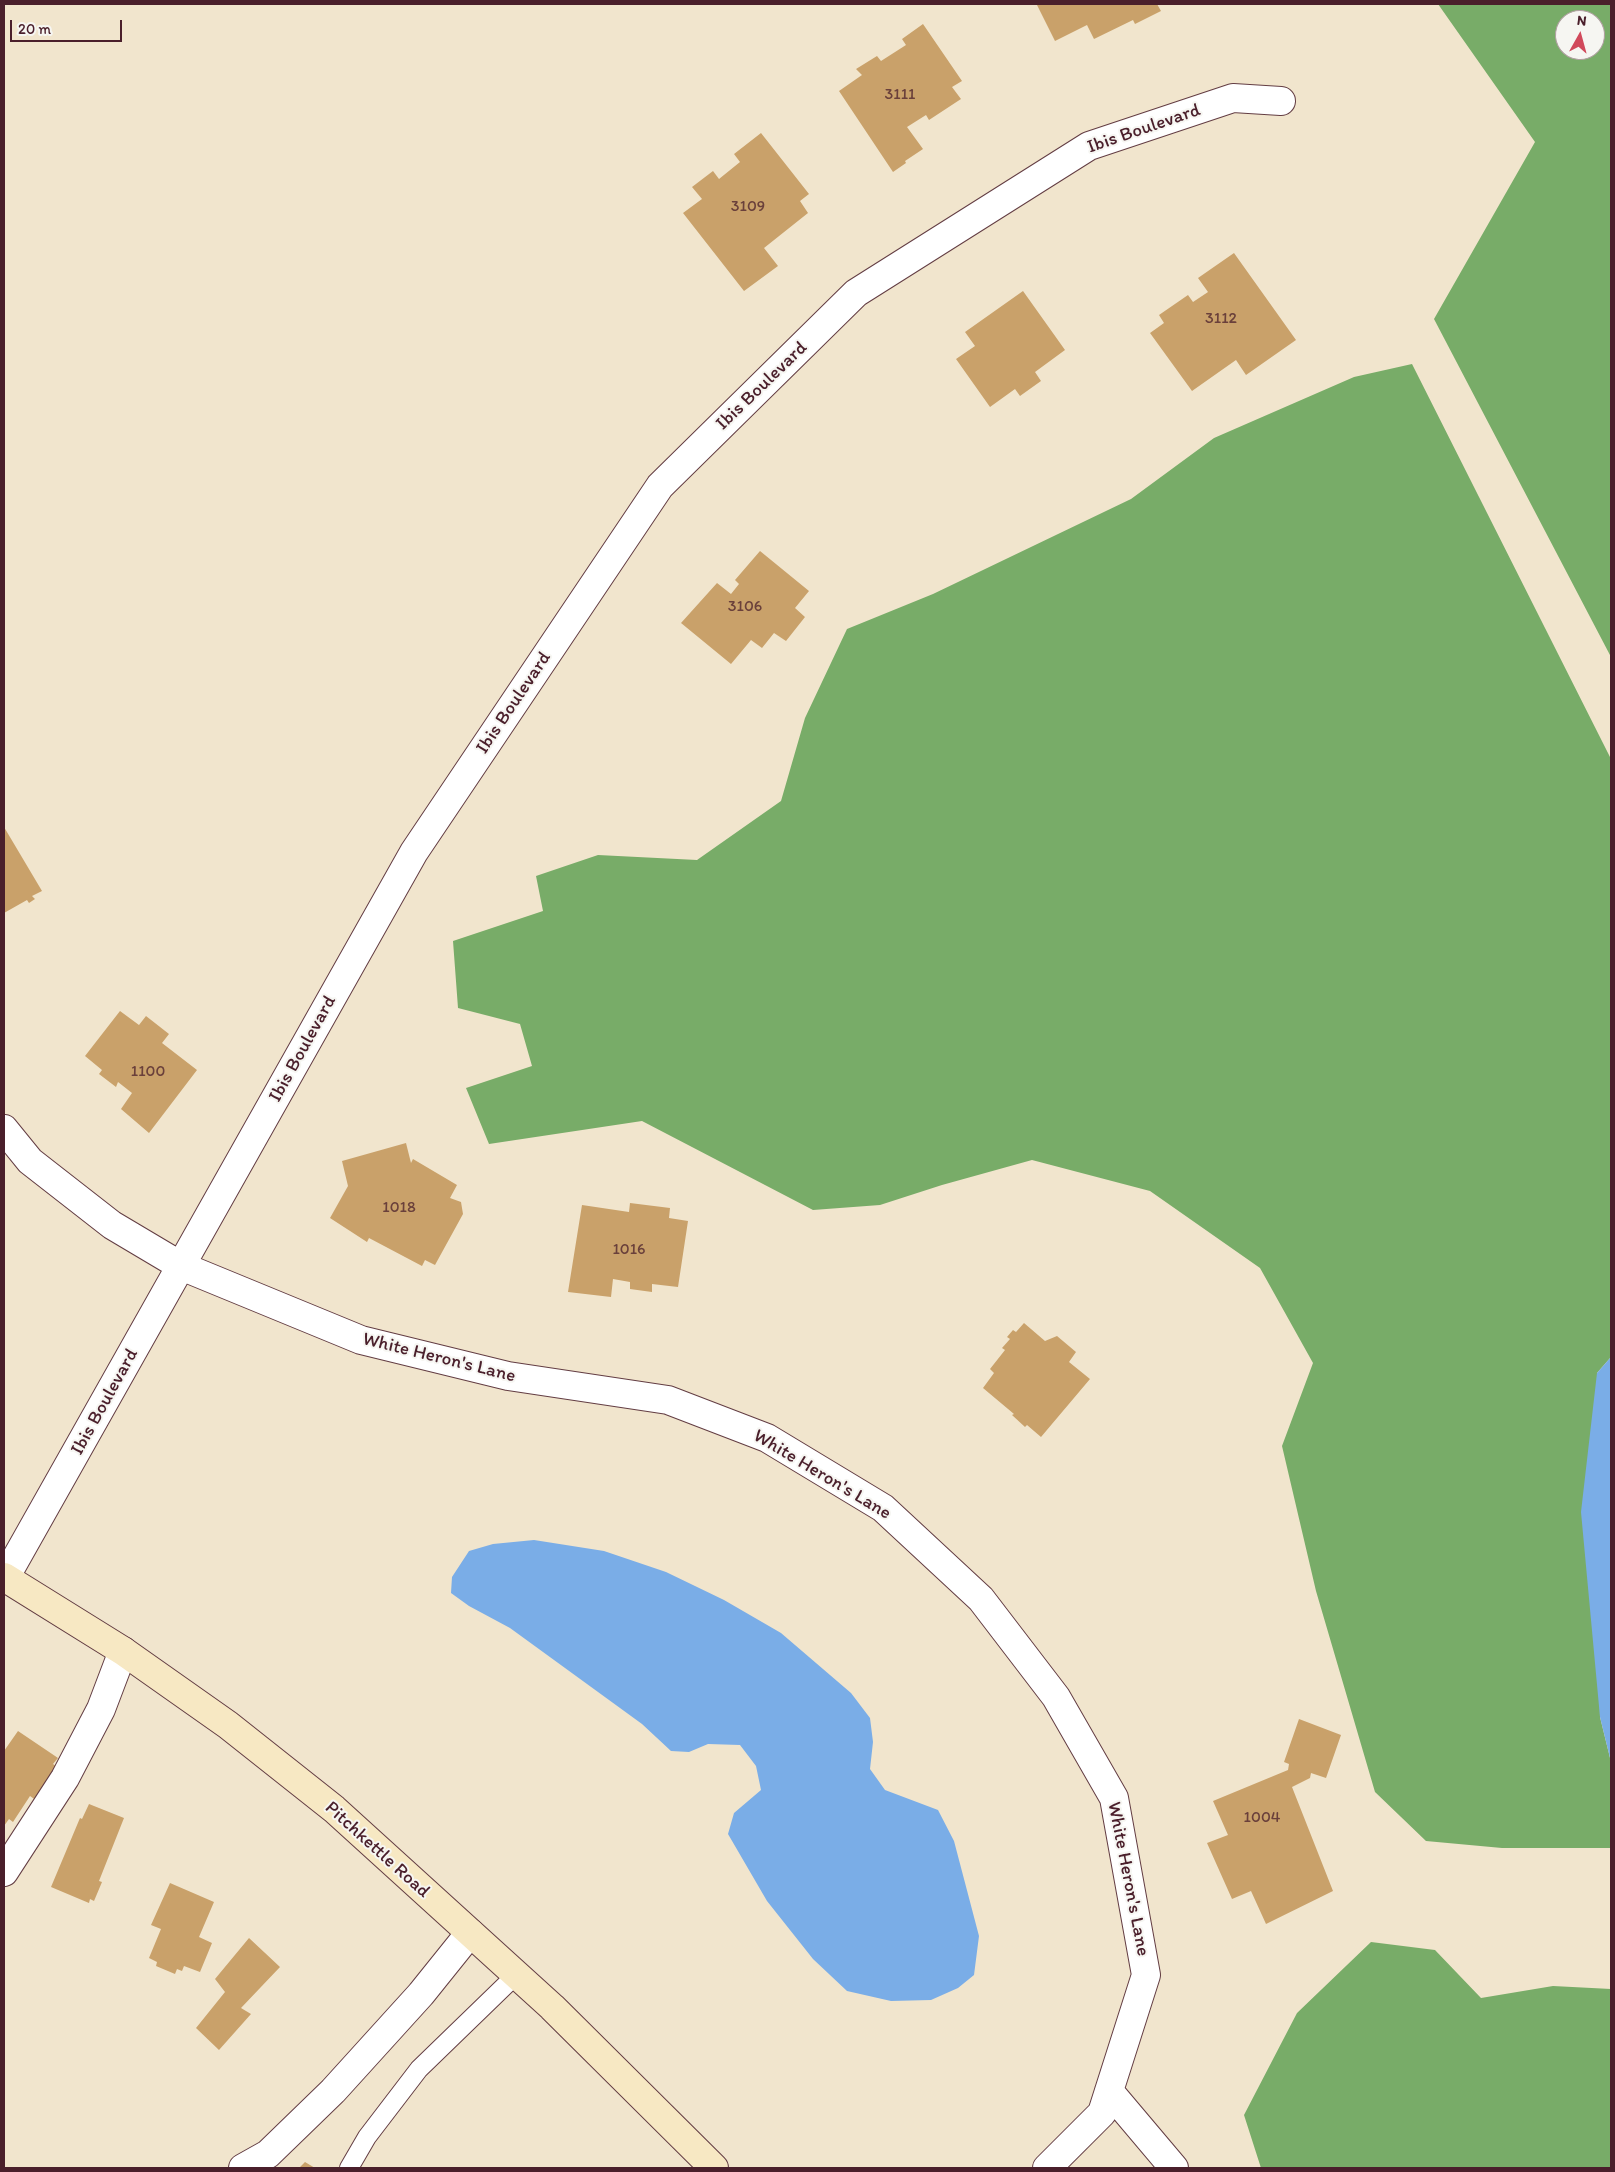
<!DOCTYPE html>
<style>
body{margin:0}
#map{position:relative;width:1615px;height:2172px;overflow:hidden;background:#f1e5cd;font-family:Itim,sans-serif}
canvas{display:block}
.frame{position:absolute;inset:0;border:5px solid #4a1f2b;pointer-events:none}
.north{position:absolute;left:1555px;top:10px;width:50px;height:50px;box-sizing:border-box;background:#f6f6f2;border:1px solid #b1a0a2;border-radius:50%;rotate:7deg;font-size:14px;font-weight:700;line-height:20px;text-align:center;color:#4a1f2b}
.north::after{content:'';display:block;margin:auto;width:18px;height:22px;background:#d1495b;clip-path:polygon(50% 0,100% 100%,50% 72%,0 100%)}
.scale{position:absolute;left:10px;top:20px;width:112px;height:22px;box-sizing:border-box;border:2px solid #4a1f2b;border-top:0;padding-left:6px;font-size:15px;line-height:18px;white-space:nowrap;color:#4a1f2b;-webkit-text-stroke:4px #f6f6f2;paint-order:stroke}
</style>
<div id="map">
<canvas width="1615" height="2172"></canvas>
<div class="frame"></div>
<div class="north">N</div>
<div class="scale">20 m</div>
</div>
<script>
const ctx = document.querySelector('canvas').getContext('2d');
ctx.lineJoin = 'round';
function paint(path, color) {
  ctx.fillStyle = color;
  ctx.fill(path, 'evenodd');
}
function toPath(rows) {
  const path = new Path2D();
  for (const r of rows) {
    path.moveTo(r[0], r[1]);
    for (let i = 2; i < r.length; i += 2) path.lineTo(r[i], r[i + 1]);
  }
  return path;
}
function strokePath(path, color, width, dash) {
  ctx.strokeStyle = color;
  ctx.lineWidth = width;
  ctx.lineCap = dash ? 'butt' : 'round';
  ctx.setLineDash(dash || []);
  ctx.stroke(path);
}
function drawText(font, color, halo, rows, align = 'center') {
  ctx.font = font + ' Itim,sans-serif';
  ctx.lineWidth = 4;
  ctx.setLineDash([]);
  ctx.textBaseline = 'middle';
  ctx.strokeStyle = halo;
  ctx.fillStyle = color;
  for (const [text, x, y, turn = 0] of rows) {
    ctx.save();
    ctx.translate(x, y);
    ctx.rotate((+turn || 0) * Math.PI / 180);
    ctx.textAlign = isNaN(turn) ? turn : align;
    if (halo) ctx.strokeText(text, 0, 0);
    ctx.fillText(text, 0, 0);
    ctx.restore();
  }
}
const forest = toPath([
 [1438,4,1611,4,1611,657,1434,319,1535,142],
 [1565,20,1595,20,1595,50,1565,50],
 [1412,364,1611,759,1611,1357,1597,1373,1600,1717,1611,1762,1611,1848,1502,1848,1426,1841,1375,1792,1316,1591,1282,1446,1313,1363,1260,1268,1150,1191,1032,1160,942,1185,880,1205,813,1210,642,1121,489,1144,466,1088,532,1066,520,1024,458,1008,453,941,543,911,536,876,598,855,697,860,781,801,805,718,847,629,933,594,1131,499,1214,438,1354,377],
 [1371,1942,1435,1950,1481,1998,1553,1986,1611,1989,1611,2168,1261,2168,1244,2115,1297,2013]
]);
const water = toPath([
 [1611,1357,1611,1762,1600,1717,1581,1512,1597,1373],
 [534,1540,604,1551,666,1572,724,1600,781,1633,851,1693,870,1718,873,1742,870,1769,885,1790,938,1810,954,1841,979,1936,974,1975,958,1988,931,2000,891,2001,847,1991,813,1959,767,1901,728,1834,734,1813,761,1790,756,1766,740,1745,708,1744,689,1752,671,1751,642,1724,510,1628,469,1606,451,1593,452,1577,469,1551,493,1544]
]);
const building = toPath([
 [1039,4,1157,4,1161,11,1135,24,1133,20,1094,39,1087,25,1055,41,1037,5],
 [923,24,962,81,952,87,961,99,929,120,926,115,907,127,923,149,905,161,906,163,893,172,839,91,862,75,856,69,877,56,881,61,906,45,902,39],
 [761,133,809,194,800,201,808,213,764,248,778,266,744,291,683,213,702,199,692,187,713,171,719,179,740,162,734,154],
 [1234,253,1296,340,1246,375,1236,360,1192,391,1150,333,1164,323,1159,315,1188,295,1193,302,1208,292,1198,278],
 [1023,291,1065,350,1035,372,1041,381,1020,396,1015,389,990,407,956,359,975,346,965,332],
 [760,551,809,591,795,608,805,617,786,641,774,633,762,648,751,640,731,664,681,623,717,583,731,594,739,584,735,580],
 [4,827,42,891,32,896,35,899,29,903,27,900,4,913],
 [120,1011,139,1025,146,1016,169,1034,162,1043,197,1070,149,1133,121,1109,132,1093,118,1082,116,1087,99,1074,102,1070,85,1056],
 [406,1143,411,1163,413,1159,457,1185,450,1198,461,1202,463,1214,435,1265,425,1260,422,1266,369,1238,367,1242,330,1218,348,1186,342,1161],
 [630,1203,670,1208,669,1218,688,1221,678,1287,652,1284,652,1292,630,1289,630,1282,613,1279,611,1297,568,1292,582,1205,629,1212],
 [1024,1323,1045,1341,1057,1336,1076,1352,1069,1362,1090,1379,1041,1437,1027,1425,1025,1427,1012,1415,1014,1414,983,1388,994,1373,990,1369,1005,1350,1002,1348,1010,1339,1007,1337,1013,1330,1016,1332],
 [1299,1719,1341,1735,1326,1778,1311,1773,1310,1778,1292,1787,1333,1891,1266,1924,1251,1891,1232,1899,1207,1843,1228,1835,1213,1801,1288,1770,1289,1764,1284,1762],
 [18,1731,58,1758,53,1764,60,1769,37,1801,30,1796,13,1822,9,1819,4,1826,4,1751],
 [89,1804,124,1818,99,1881,102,1882,94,1901,90,1899,89,1903,51,1887,80,1818,82,1819],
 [170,1883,214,1902,199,1937,212,1943,200,1972,184,1966,182,1971,177,1969,175,1974,156,1966,157,1962,149,1958,161,1929,151,1925],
 [249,1938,280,1967,241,2008,251,2014,219,2050,196,2028,225,1992,215,1979],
 [305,2162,315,2168,299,2168]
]);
const service = toPath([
 [349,2168,367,2137,419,2069,516,1975]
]);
const minor = toPath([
 [4,1129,30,1161,112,1225,181,1266,361,1340,508,1376,668,1400,767,1438,883,1508,981,1599,1056,1697,1114,1798,1146,1975,1102,2113,1047,2168],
 [5,1578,414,852,660,486,856,293,1089,146,1233,98,1281,101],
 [4,1872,65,1778,101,1709,123,1651],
 [1109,2091,1174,2168],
 [243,2168,268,2154,333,2091,421,1994,470,1933]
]);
const secondary = toPath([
 [4,1577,123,1651,228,1725,334,1809,552,2007,714,2168]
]);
const numberNames = [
 ["3111",900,95],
 ["3109",748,207],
 ["3112",1221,319],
 ["3106",745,607],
 ["1100",148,1072],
 ["1018",399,1208],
 ["1016",629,1250],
 ["1004",1262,1818]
];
const streetNames = [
 ["Ibis Boulevard",1144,129,-19],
 ["Ibis Boulevard",762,386,-44],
 ["Ibis Boulevard",514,703,-56],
 ["Ibis Boulevard",303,1049,-61],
 ["White Heron's Lane",439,1358,14],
 ["Ibis Boulevard",105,1402,-61],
 ["White Heron's Lane",822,1475,31],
 ["Pitchkettle Road",377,1850,42],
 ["White Heron's Lane",1128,1879,79]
];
paint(forest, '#78ac68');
paint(water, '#7aade7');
paint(building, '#c9a16a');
strokePath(service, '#633d43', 20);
strokePath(minor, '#633d43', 30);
strokePath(secondary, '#633d43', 30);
strokePath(service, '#fff', 18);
strokePath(minor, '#fff', 28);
strokePath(secondary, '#f7e8c3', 28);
drawText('16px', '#6a403b', null, numberNames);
drawText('19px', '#4a1f2b', '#f6f6f2', streetNames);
</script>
